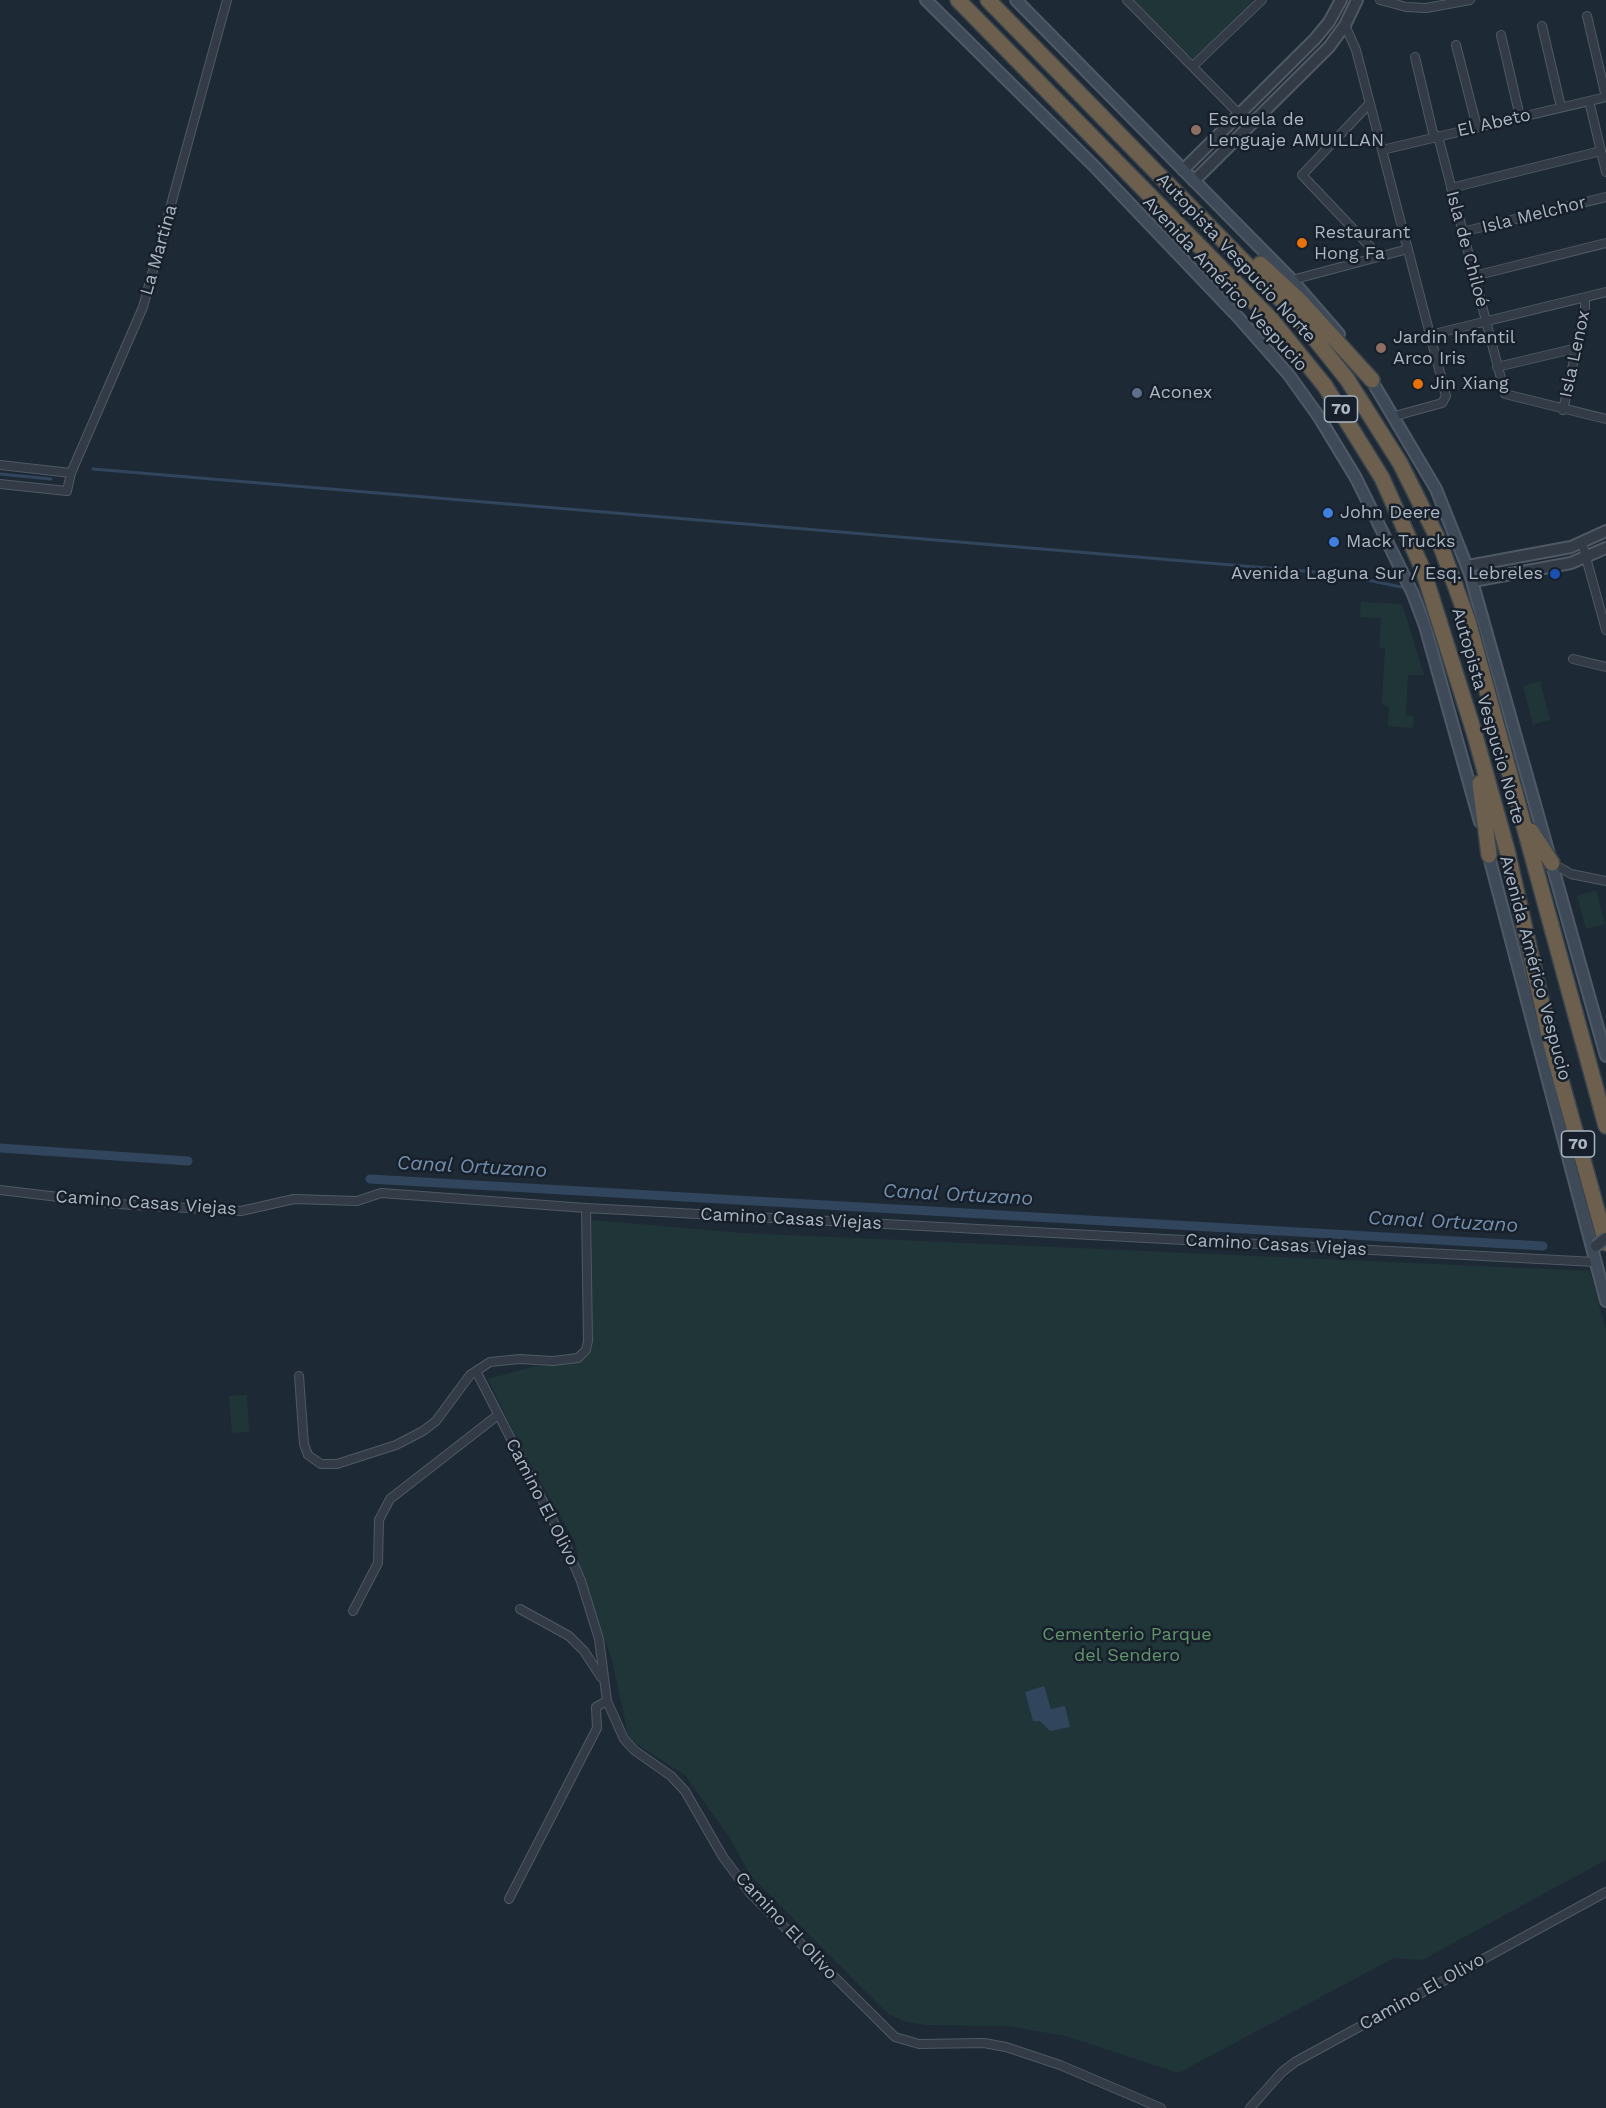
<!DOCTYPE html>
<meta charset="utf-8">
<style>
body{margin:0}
canvas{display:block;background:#1e2936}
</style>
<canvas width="1606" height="2108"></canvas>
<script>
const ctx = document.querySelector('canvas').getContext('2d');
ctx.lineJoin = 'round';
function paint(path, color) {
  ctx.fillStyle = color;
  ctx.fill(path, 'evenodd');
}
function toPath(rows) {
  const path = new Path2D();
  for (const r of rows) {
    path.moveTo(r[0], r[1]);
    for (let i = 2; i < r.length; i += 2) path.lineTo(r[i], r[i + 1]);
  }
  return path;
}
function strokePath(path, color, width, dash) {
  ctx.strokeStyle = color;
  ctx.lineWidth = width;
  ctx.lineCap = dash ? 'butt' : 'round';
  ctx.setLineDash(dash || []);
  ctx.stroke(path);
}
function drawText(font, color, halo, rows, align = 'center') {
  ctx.font = font + ' "Work Sans",sans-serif';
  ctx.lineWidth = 5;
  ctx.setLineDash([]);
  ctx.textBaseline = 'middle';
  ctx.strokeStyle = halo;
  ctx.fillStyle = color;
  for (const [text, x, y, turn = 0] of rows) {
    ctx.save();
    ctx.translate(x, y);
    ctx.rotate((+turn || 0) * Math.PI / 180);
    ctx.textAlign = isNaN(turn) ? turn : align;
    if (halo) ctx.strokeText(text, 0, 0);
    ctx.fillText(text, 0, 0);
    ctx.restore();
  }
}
const green = toPath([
 [1134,0,1251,0,1254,2,1193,59],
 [1361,602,1402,604,1424,675,1408,675,1406,715,1414,716,1413,728,1388,726,1389,707,1382,704,1385,648,1379,648,1381,618,1360,617],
 [1540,681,1550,720,1533,724,1523,686],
 [1596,890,1605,924,1586,929,1577,896],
 [592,1220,742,1233,1590,1271,1606,1330,1606,1860,1422,1960,1394,1958,1178,2073,1066,2036,1007,2026,926,2025,903,2021,887,2013,751,1876,729,1837,685,1775,629,1739,612,1660,580,1568,575,1542,520,1445,488,1379,536,1366,574,1362,592,1350],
 [247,1395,249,1432,232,1433,229,1396]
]);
const water = toPath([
 [1044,1686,1051,1709,1065,1706,1070,1727,1050,1731,1040,1721,1033,1721,1025,1692]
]);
const stream = toPath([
 [93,469,1339,574,1401,587],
 [0,474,51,479]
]);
const canal = toPath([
 [0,1148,188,1161],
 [370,1179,1543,1246]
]);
const minor = toPath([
 [1127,0,1250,125],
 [1380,0,1406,7,1426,8,1470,0],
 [1587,16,1606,97],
 [1345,25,1356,50,1446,396,1442,403,1395,416],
 [1542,26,1561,107],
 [1501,35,1520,117],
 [1456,45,1477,127],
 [1415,57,1434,137],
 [1193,66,1262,0],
 [1589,101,1606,172],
 [1370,103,1302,175,1379,256],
 [1438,136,1505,394,1606,419],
 [1382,150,1606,97],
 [1451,188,1601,151],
 [1462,232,1606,197],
 [1474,276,1606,243],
 [1292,280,1408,249],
 [1430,335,1606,292],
 [1497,367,1577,348],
 [1563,410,1585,310,1585,298],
 [0,465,71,473],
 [0,484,67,491,71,473,143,307,227,0],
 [1582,543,1606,630],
 [1573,659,1606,667],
 [1552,863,1571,874,1606,881],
 [0,1190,117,1204,241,1211,294,1199,357,1201,381,1193,586,1208,1595,1262],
 [476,1371,566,1546,581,1581,599,1639,607,1701,624,1739,634,1750,671,1776,685,1791,723,1857,750,1893,895,2037,919,2044,984,2043,1006,2047,1060,2065,1161,2108],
 [299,1376,304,1444,308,1455,321,1464,337,1464,396,1445,423,1431,436,1421,470,1375,490,1362,520,1359,553,1361,578,1358,586,1350,588,1341,586,1208],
 [520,1609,569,1636,584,1651,601,1677],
 [353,1611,378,1563,379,1520,390,1499,498,1415],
 [509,1899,597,1728,596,1707,607,1701],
 [1250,2108,1282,2072,1295,2062,1606,1892]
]);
const tertiary = toPath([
 [1183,170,1315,39,1329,22,1341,0],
 [1194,181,1329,47,1345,25,1357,0],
 [1468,566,1571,547,1606,531],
 [1473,581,1571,563,1606,548]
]);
const secondary = toPath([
 [926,0,1094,166,1238,317,1289,375,1319,417,1356,478,1413,594,1425,626,1480,822],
 [1016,0,1292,280,1339,334],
 [1369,376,1436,489,1470,574,1606,1056],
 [1487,849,1606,1301]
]);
const motorway = toPath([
 [958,0,1271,319,1325,386,1382,478,1423,570,1474,732,1507,850,1551,1044,1606,1243],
 [988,0,1295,314,1347,379,1400,463,1439,541,1468,621,1606,1126],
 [1260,264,1300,301,1372,380],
 [1480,783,1489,855],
 [1531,831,1552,863]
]);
const tertiaryBridge = toPath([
 [1596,1246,1606,1238]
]);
const markers = [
 [1196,130,6,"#8d6e63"],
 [1302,243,6,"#e8710a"],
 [1381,348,6,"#8d6e63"],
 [1418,384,6,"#e8710a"],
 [1137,393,6,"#5c6f8a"],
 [1328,513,6,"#3f7fe0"],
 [1334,542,6,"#3f7fe0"],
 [1555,574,6,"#1a4fb4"]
];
const shields = [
 [1341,409,33],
 [1578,1144,33]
];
const shieldNames = [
 ["70",1341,409],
 ["70",1578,1144]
];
const poiNames = [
 ["Escuela de",1208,120],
 ["Lenguaje AMUILLAN",1208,141],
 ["Restaurant",1314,233],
 ["Hong Fa",1314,254],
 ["Jardin Infantil",1393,338],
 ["Arco Iris",1393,359],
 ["Jin Xiang",1430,384],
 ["Aconex",1149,393],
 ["John Deere",1340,513],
 ["Mack Trucks",1346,542],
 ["Avenida Laguna Sur / Esq. Lebreles",1543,574,"right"]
];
const streetNames = [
 ["El Abeto",1494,123,-13],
 ["Isla Melchor",1534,215,-14],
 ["Isla de Chiloé",1467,249,75],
 ["La Martina",159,250,-74],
 ["Autopista Vespucio Norte",1236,258,47],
 ["Avenida Américo Vespucio",1225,284,47],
 ["Isla Lenox",1575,354,-78],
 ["Autopista Vespucio Norte",1488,716,74],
 ["Avenida Américo Vespucio",1535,968,75],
 ["Camino Casas Viejas",146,1203,4],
 ["Camino Casas Viejas",791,1219,3],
 ["Camino Casas Viejas",1276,1245,3],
 ["Camino El Olivo",542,1502,63],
 ["Camino El Olivo",786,1926,47],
 ["Camino El Olivo",1422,1992,-29]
];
const parkNames = [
 ["Cementerio Parque",1127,1635],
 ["del Sendero",1127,1656]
];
const waterNames = [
 ["Canal Ortuzano",472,1167,3],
 ["Canal Ortuzano",958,1195,3],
 ["Canal Ortuzano",1443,1222,3]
];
paint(green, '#203537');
paint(water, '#31455d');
strokePath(stream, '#31455d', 3);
strokePath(canal, '#31455d', 9);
strokePath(minor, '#4f5965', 10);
strokePath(tertiary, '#4f5965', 14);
strokePath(secondary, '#4f5965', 14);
strokePath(motorway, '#39434d', 18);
strokePath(minor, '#323b46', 8);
strokePath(tertiary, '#323b46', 10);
strokePath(secondary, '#3f4a59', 10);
strokePath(motorway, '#6c5f4e', 15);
strokePath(tertiaryBridge, '#4f5965', 14, []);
strokePath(tertiaryBridge, '#323b46', 10);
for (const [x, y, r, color] of markers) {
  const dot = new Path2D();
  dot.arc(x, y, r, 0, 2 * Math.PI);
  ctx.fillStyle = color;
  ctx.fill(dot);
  strokePath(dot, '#17202a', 2);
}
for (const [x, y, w] of shields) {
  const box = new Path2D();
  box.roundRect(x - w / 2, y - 13, w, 26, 4.5);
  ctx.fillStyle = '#17202a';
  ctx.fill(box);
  strokePath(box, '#abb6c4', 1.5);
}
drawText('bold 16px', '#abb6c4', null, shieldNames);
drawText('18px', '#abb6c4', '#17202a', poiNames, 'left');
drawText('18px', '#abb6c4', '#17202a', streetNames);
drawText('18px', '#63946c', '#17202a', parkNames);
drawText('italic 20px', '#738ead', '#17202a', waterNames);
</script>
